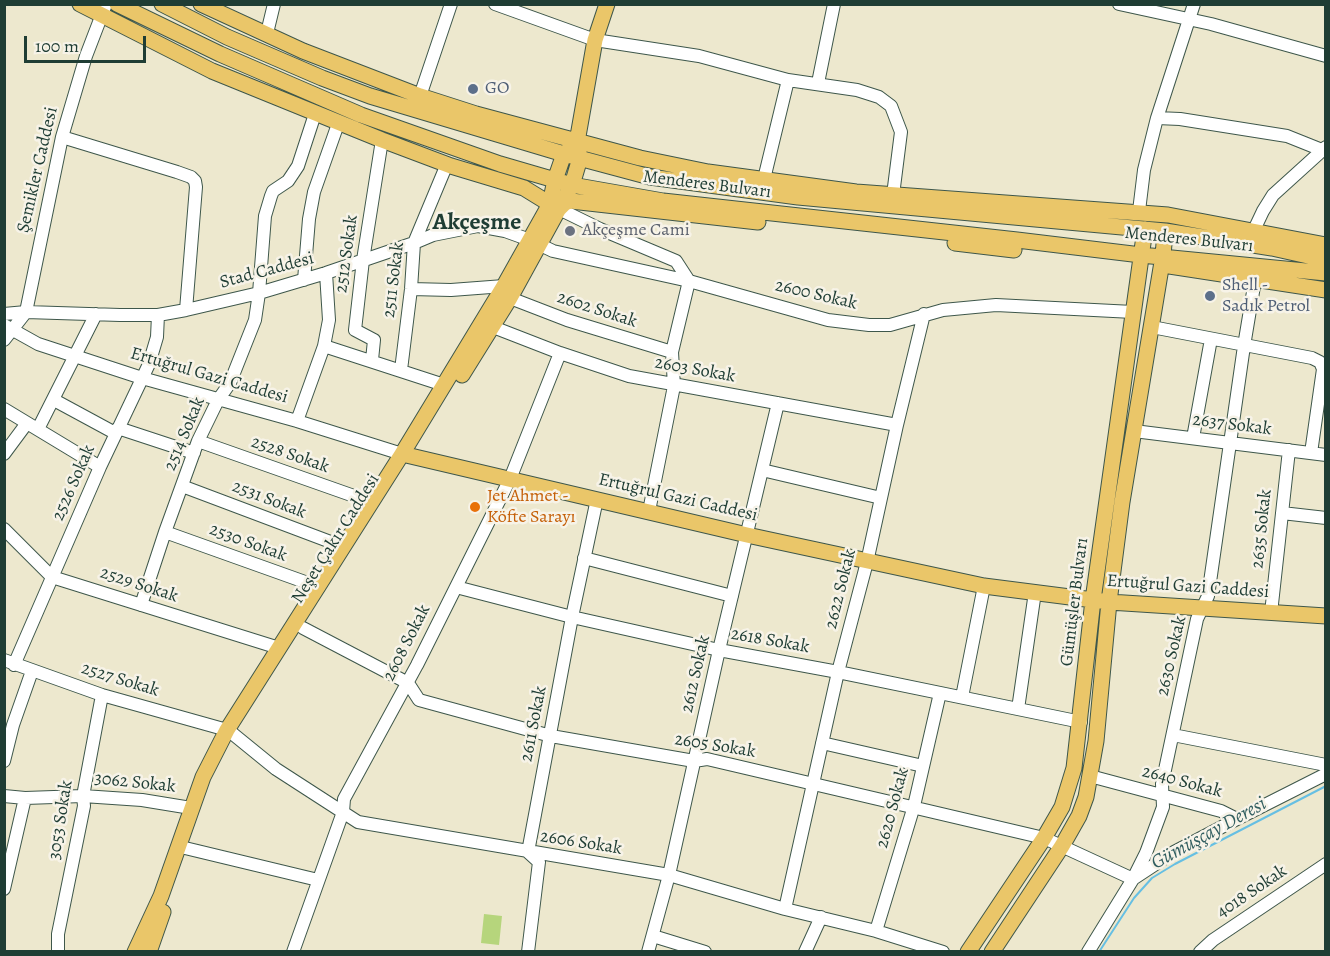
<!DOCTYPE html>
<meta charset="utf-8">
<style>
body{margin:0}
#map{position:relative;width:1330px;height:956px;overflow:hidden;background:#ede8ce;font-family:Alegreya,serif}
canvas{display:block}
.frame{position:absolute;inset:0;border:6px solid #1f3d34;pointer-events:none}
.scale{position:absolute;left:24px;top:36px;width:122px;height:27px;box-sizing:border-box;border:3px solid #1f3d34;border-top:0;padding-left:8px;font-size:18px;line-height:21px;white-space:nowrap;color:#1f3d34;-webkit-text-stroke:4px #f7f3e8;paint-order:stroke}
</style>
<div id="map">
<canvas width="1330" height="956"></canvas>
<div class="frame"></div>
<div class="scale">100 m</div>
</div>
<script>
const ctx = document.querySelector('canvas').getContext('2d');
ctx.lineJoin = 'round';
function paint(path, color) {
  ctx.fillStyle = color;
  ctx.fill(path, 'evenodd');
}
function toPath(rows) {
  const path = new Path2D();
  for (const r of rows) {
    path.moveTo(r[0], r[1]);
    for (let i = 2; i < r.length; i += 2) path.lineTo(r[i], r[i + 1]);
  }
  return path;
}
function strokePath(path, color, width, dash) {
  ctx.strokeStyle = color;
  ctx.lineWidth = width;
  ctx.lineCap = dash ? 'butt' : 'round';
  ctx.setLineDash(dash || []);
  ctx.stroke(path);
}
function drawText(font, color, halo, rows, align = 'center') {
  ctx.font = font + ' Alegreya,serif';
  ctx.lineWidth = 5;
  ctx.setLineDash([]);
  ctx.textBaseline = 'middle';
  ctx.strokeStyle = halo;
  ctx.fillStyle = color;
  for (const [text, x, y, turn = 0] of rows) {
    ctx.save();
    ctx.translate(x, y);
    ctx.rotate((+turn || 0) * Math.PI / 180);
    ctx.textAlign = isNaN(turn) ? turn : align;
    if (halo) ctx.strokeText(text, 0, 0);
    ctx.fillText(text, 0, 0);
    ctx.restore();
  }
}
const green = toPath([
 [484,914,502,916,499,945,481,943]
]);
const stream = toPath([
 [1099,952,1134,898,1152,878,1175,864,1326,786]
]);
const minor = toPath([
 [495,4,595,40,699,56,788,80,764,179],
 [1119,4,1211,24,1326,56],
 [267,33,274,4],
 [788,80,857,90,879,97,891,106,901,132,893,195],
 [818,83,834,4],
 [420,96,451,4],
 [1157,118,1180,119,1287,136,1322,150],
 [62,137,177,172,191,177,195,181,196,187,186,310],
 [551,205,600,229,676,261,689,281,828,320,869,325,890,325,943,310,996,305,1133,312],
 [1139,211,1144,170,1157,118,1194,4],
 [1254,230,1263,211,1273,195,1326,147],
 [304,280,309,219,314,192,338,124],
 [411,289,451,290,504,286],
 [510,298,567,320,672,352],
 [4,314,26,312,120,315,158,315,186,310,259,293,326,273,414,243,433,235,478,226,505,231,530,240,553,251,689,281,672,352,674,386,649,511],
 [4,325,38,344,142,378,297,421,402,454],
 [493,327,560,353,629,376,897,425],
 [1152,327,1312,358,1320,362,1323,369,1311,453],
 [4,340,26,312,62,137,86,56,106,4],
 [324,346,444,385],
 [372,360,374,340,355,330,363,260,382,140],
 [401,370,411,289,414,243,447,164],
 [54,400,115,433],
 [4,409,100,467],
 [297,421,324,346,329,320,326,273],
 [118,428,194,453],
 [38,429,96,314],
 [1134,431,1326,455],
 [1193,438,1211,339],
 [198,441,371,502],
 [4,454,27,423],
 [762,470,881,498],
 [182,486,344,547],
 [1282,513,1326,518],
 [4,529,52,577,279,648],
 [165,532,319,587],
 [584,558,732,596],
 [456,587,572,617,719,650,838,672,1081,722],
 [141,605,165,532,198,441,218,400,230,383,255,320,259,293,265,216,271,196,273,191,288,181,298,166,315,114],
 [1271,613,1289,450],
 [303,628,408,683,419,700,551,736,694,761,707,759,1044,838,1133,879,1174,852,1237,819],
 [4,660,102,695,227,730],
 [14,665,100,467,149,364,157,337,158,315],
 [962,697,984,586],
 [1018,709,1035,592],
 [233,734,276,769,358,822,669,875,785,909,876,931,943,952],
 [1173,735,1326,765],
 [822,743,923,766],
 [4,761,13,725,32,671],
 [1090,776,1221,811,1237,819,1326,774],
 [4,796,25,798,83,796,142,800,191,808],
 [185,848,318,880],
 [4,889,25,798],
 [785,909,838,672,867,562,897,425,924,314],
 [876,931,914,806,940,693],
 [653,936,705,952],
 [58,952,58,934,84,806,83,796,102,695],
 [293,952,343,812,344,799,417,665,510,479,560,353],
 [528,952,539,862,528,852,572,617,597,499],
 [648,952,669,875,719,650,778,403],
 [805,952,821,917],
 [1088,952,1133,879,1146,853,1163,807,1162,784,1197,619,1208,596,1244,346,1255,280],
 [1200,952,1213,940,1326,864]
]);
const major = toPath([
 [80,4,212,71,382,140,451,166,524,188,550,204],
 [117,4,220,54,361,115,500,164,572,185,663,201,1017,240,1141,255,1326,273],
 [162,4,227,37,322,78,370,96,564,154,650,177,798,197,1165,231,1272,248,1326,260],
 [201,4,303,51,420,96,476,114,640,158,708,172,856,192,1168,215,1326,245],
 [558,210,565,203,571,201,758,222],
 [955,243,1014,250],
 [1163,265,1326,290],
 [462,375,510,298,572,185,580,158,578,148],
 [402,454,747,535,984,586,1109,602,1326,616],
 [135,952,161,896,203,777,227,730,402,454,504,286,550,204,555,180,564,154,577,142,595,40,607,4],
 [149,952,163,912],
 [968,952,1044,838,1062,807,1074,768,1093,600,1145,229],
 [992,952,1062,846,1079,816,1086,797,1096,741,1109,602,1122,502,1163,256,1165,231]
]);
const markers = [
 [473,89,6,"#5c6f8a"],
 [570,231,6,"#6b7280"],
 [1210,296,6,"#5c6f8a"],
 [475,507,6,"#e8710a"]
];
const serviceNames = [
 ["GO",485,89],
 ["Shell -",1222,286],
 ["Sadık Petrol",1222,307]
];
const streetNames = [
 ["Şemikler Caddesi",38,170,-77],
 ["Menderes Bulvarı",707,185,7],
 ["Menderes Bulvarı",1189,240,6],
 ["2512 Sokak",347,254,-82],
 ["Stad Caddesi",267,271,-15],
 ["2511 Sokak",394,280,-83],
 ["2600 Sokak",816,295,13],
 ["2602 Sokak",597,310,18],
 ["2603 Sokak",695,370,10],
 ["Ertuğrul Gazi Caddesi",209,376,16],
 ["2637 Sokak",1232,425,7],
 ["2514 Sokak",185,434,-67],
 ["2528 Sokak",290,455,19],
 ["2526 Sokak",74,483,-66],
 ["Ertuğrul Gazi Caddesi",678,498,13],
 ["2531 Sokak",269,500,21],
 ["2635 Sokak",1262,529,-84],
 ["Neşet Çakır Caddesi",336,539,-58],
 ["2530 Sokak",248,543,20],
 ["2529 Sokak",139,585,18],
 ["Ertuğrul Gazi Caddesi",1188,587,4],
 ["2622 Sokak",841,589,-76],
 ["Gümüşler Bulvarı",1075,602,-83],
 ["2618 Sokak",770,641,10],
 ["2608 Sokak",407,643,-63],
 ["2630 Sokak",1172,656,-77],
 ["2612 Sokak",696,674,-77],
 ["2527 Sokak",120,680,17],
 ["2611 Sokak",534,724,-79],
 ["2605 Sokak",715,746,9],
 ["2640 Sokak",1182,782,15],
 ["3062 Sokak",135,783,6],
 ["2620 Sokak",893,808,-75],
 ["3053 Sokak",61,820,-81],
 ["2606 Sokak",581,843,9],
 ["4018 Sokak",1252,892,-34]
];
const worshipNames = [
 ["Akçeşme Cami",582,231]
];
const foodNames = [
 ["Jet Ahmet -",487,497],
 ["Köfte Sarayı",487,518]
];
const waterNames = [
 ["Gümüşçay Deresi",1209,834,-29]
];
const districtNames = [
 ["Akçeşme",477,223]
];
paint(green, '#b6d57c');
strokePath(stream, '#66bfe3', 2);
strokePath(minor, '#3e574b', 14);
strokePath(major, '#3e574b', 17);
strokePath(minor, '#fff', 12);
strokePath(major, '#eac669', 15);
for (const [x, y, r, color] of markers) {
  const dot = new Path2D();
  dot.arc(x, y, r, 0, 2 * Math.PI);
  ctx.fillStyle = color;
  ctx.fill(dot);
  strokePath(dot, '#f7f3e8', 2);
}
drawText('18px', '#4e5e75', '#f7f3e8', serviceNames, 'left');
drawText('18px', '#1f3d34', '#f7f3e8', streetNames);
drawText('18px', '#5b616d', '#f7f3e8', worshipNames, 'left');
drawText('18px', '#c56008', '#f7f3e8', foodNames, 'left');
drawText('italic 20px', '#315e60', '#f7f3e8', waterNames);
drawText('bold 24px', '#1f3d34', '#f7f3e8', districtNames);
</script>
